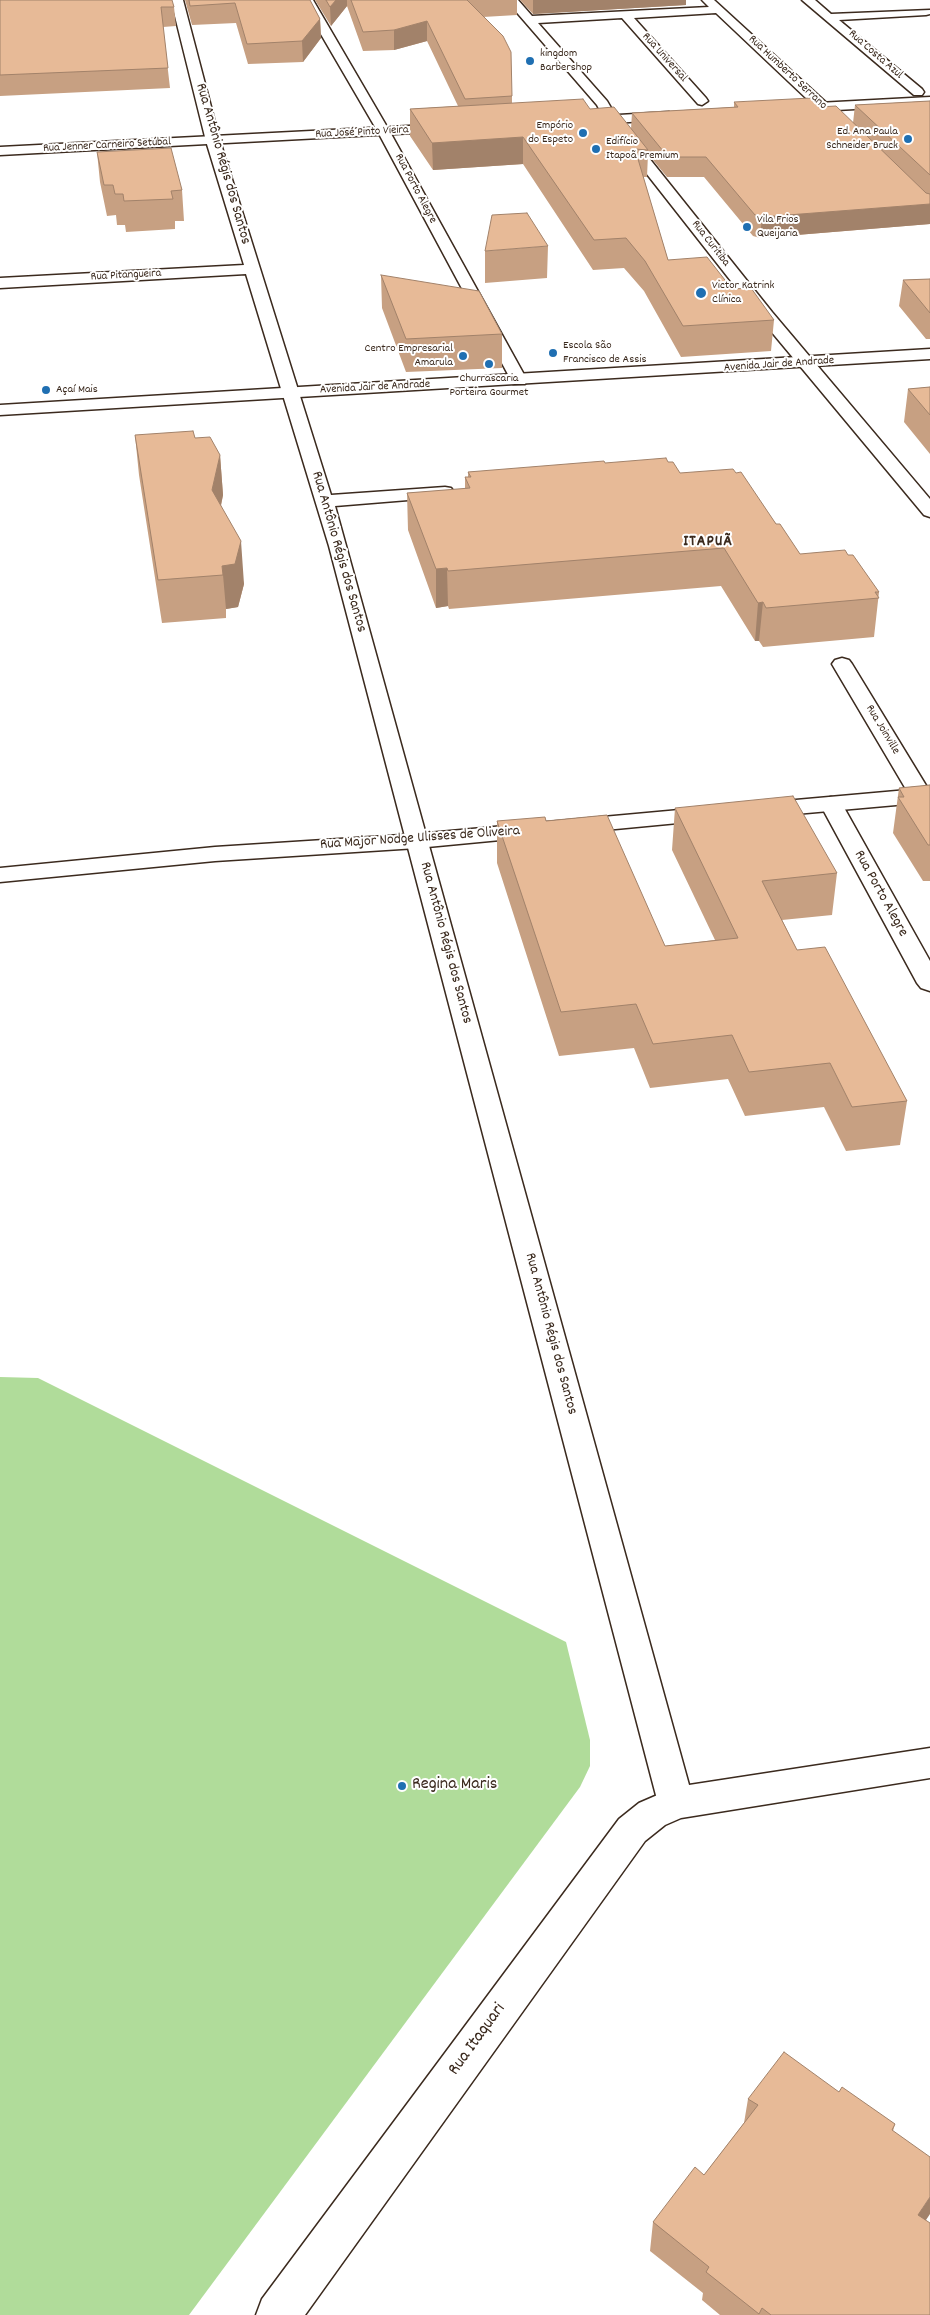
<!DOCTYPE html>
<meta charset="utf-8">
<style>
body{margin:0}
canvas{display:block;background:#fff}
</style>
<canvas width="930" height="2315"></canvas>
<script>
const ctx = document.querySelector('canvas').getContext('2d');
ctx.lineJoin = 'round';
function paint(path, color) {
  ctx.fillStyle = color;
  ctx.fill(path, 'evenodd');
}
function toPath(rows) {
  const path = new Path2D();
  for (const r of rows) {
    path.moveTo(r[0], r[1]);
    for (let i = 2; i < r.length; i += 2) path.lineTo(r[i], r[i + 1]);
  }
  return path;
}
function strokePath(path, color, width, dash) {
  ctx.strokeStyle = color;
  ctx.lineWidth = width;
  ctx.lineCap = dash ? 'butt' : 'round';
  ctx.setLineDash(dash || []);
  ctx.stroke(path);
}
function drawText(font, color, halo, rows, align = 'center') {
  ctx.font = font + ' Dekko,sans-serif';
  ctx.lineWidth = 4;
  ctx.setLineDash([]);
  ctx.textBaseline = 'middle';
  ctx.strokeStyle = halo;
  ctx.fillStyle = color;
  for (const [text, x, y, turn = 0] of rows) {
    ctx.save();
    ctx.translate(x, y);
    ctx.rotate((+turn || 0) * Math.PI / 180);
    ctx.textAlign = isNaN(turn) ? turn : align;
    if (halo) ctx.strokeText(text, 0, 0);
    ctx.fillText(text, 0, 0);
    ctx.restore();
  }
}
const green = toPath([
 [0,1377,38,1378,566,1642,590,1740,590,1766,580,1787,189,2315,0,2315]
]);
const street = toPath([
 [171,0,183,0,220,141,331,495,445,487,451,488,454,492,451,496,445,497,335,506,694,1803,689,1814,676,1819,663,1814,658,1803,329,546,246,274,0,288,0,278,244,265,206,141,171,0],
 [301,0,313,0,390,132,527,380,525,384,513,384,511,380,378,132,301,0],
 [506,0,518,0,532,16,709,7,702,0,714,0,853,127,854,130,853,133,843,133,716,13,634,18,706,98,708,101,702,105,698,104,622,18,538,23,607,101,617,118,772,312,930,499,930,517,924,515,760,318,606,122,597,105,506,0],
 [802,0,815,0,831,14,930,10,930,14,926,15,839,20,922,89,924,92,922,95,914,95,802,0],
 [842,658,849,660,852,664,930,792,929,801,921,803,913,801,910,796,832,664,835,660,842,658],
 [831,797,839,799,842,804,930,961,930,991,921,988,917,983,820,804,823,799,831,797]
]);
const secondary = toPath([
 [930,97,930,105,799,112,793,108,799,104,930,97],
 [669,112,675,116,674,119,585,125,579,121,585,117,669,112],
 [447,124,453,128,452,131,0,155,0,147,447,124],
 [930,349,930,359,0,415,0,405,930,349],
 [930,788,930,802,762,817,754,815,751,810,754,805,762,803,930,788],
 [712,807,720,809,723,814,720,819,417,848,215,861,0,882,0,868,215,847,417,834,712,807],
 [930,1748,930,1778,681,1818,665,1825,645,1841,305,2315,256,2315,262,2299,619,1819,639,1803,676,1787,930,1748]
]);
const wall = toPath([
 [0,0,174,7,176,26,163,27,170,88,0,96],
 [185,0,310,0,320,19,321,38,303,62,248,64,236,23,192,25],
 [315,0,517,0,517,15,483,17,512,96,512,103,590,109,631,129,632,113,734,107,734,102,819,107,853,123,855,105,930,101,930,224,760,238,753,236,704,177,667,177,648,154,647,177,643,177,668,260,732,289,774,320,771,351,681,357,644,291,624,268,593,270,523,164,433,170,410,136,410,109,458,106,427,41,394,50,363,51,347,6,331,26],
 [520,0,686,0,686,5,533,14],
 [97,152,182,190,184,221,175,221,175,229,126,232,125,225,117,225,116,215,107,216,100,182],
 [548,246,547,278,485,283,485,251],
 [381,275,502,334,502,368,406,372,382,308],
 [930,279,930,339,926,339,899,306,903,280],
 [930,387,930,454,904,422,908,389],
 [135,435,195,438,220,455,223,495,221,506,244,584,238,607,226,609,226,618,162,623,139,475],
 [668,462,680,473,736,473,800,554,848,555,879,592,874,637,763,647,759,641,755,641,721,586,449,609,448,606,436,608,408,530,407,493,465,489,465,477,468,477,468,472,605,463],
 [930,785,930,881,923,881,893,833,899,788],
 [675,808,837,873,832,915,782,920,797,950,907,1101,900,1145,846,1151,824,1107,745,1116,728,1079,650,1088,634,1048,559,1056,497,863,497,821,546,821,665,946,715,940,672,850],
 [839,2092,895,2124,893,2131,926,2220,930,2315,720,2315,702,2300,703,2293,650,2251,653,2222,704,2175,744,2123,748,2099]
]);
const shadedWall = toPath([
 [336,0,347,0,347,6,331,26,330,7],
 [533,0,686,0,686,5,533,14],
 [320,19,321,38,303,62,302,41],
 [427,21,427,41,394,50,394,30],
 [523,137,523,164,433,170,432,143],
 [930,204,930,224,760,238,762,217],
 [220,455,223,495,215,532,212,490],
 [241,541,244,584,238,607,226,609,223,575,222,566],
 [447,568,448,606,436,608,436,569],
 [763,602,759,641,755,641,758,603],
 [930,2197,930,2214,910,2244,918,2215]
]);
const building = toPath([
 [0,0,172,0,174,7,161,7,168,68,0,75,0,0],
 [189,0,310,0,320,19,302,41,247,44,235,3,190,6,189,0],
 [326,0,336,0,330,7,326,0],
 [351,0,467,0,503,36,511,52,512,96,465,99,427,21,394,30,363,32,351,0],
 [811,98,819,107,836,106,926,193,930,194,930,204,762,217,755,215,706,157,668,157,632,113,738,107,734,102,811,98],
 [583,99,590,109,614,107,648,150,635,149,668,260,707,257,732,289,751,288,774,320,683,326,645,261,626,238,594,240,523,137,432,143,410,109,583,99],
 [930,101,930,175,855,105,930,101],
 [171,148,182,190,171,191,173,199,124,201,123,194,115,194,113,185,104,185,97,152,171,148],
 [527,213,548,246,485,251,492,215,527,213],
 [381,275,479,291,502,334,406,339,381,275],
 [930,279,930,313,903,280,930,279],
 [930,387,930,415,908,389,930,387],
 [193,431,195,438,210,437,220,455,212,490,241,541,235,564,222,566,223,575,158,580,135,435,193,431],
 [666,458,668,462,673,462,680,473,733,469,736,473,741,472,776,524,780,524,800,554,845,550,848,555,853,555,879,592,875,592,879,598,766,608,763,602,758,603,724,548,448,571,447,568,436,569,407,493,470,488,465,477,471,477,468,472,604,461,605,463,666,458],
 [930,785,930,845,928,845,898,797,904,797,899,788,930,785],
 [793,796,837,873,762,881,797,950,825,947,907,1101,852,1107,830,1063,749,1072,732,1035,653,1044,636,1004,561,1012,497,821,545,817,546,821,607,815,665,946,738,938,675,808,793,796],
 [784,2052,839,2092,842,2087,895,2124,892,2130,930,2157,930,2197,918,2215,930,2223,930,2315,771,2315,762,2308,759,2314,706,2272,709,2267,653,2222,695,2167,704,2175,758,2105,748,2099,784,2052]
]);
const markers = [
 [530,61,5,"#1f6fb2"],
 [583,133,5,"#1f6fb2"],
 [908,139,5,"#1f6fb2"],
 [596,149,5,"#1f6fb2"],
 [747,227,5,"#1f6fb2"],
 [701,293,6,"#1f6fb2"],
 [553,353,5,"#1f6fb2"],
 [463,356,5,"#1f6fb2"],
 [489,364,5,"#1f6fb2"],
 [46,390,5,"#1f6fb2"],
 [402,1786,5,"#1f6fb2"]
];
const farPoinames = [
 ["kingdom",540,54],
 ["Barbershop",540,68],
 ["Empório",573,126,"right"],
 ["do Espeto",573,140,"right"],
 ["Ed. Ana Paula",898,132,"right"],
 ["Schneider Bruck",898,146,"right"],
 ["Edifício",606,142],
 ["Itapoã Premium",606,156],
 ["Vila Frios",757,220],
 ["Queijaria",757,234],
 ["Victor Katrink",712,286],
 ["Clínica",712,300],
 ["Escola São",563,346],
 ["Francisco de Assis",563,360],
 ["Centro Empresarial",453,349,"right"],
 ["Amarula",453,363,"right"],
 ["Churrascaria",489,379,"center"],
 ["Porteira Gourmet",489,393,"center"],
 ["Açaí Mais",56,390]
];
const farStreetnames = [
 ["Rua Costa Azul",875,55,41],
 ["Rua Universal",664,58,48],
 ["Rua Humberto Serrano",787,73,43],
 ["Rua José Pinto Vieira",362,133,-3],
 ["Rua Jenner Carneiro Setúbal",107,146,-3],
 ["Rua Porto Alegre",415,189,62],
 ["Rua Curitiba",710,244,52],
 ["Rua Pitangueira",126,276,-3],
 ["Avenida Jair de Andrade",779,365,-4],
 ["Avenida Jair de Andrade",375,388,-3],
 ["Rua Joinville",882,730,59]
];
const streetNames = [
 ["Rua Antônio Régis dos Santos",222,164,74],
 ["Rua Antônio Régis dos Santos",338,552,74],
 ["Rua Major Nodge Ulisses de Oliveira",420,839,-4],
 ["Rua Porto Alegre",880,894,61],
 ["Rua Antônio Régis dos Santos",445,943,75],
 ["Rua Antônio Régis dos Santos",550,1334,75]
];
const farDistrictnames = [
 ["ITAPUÃ",708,543]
];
const nearPoinames = [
 ["Regina Maris",412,1786]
];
const nearStreetnames = [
 ["Rua Itaquari",478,2040,-54]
];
paint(green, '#b0dc9a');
strokePath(street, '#3b2a1e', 3);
strokePath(secondary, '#3b2a1e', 3);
paint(street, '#fff');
paint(secondary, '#fff');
paint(wall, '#c7a082');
paint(shadedWall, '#a2826a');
paint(building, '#e7ba97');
strokePath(building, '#a2826a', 1);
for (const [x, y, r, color] of markers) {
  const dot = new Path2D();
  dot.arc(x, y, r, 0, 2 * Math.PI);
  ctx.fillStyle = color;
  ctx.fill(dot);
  strokePath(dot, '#fff', 2);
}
drawText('12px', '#3b2a1e', '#fff', farPoinames, 'left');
drawText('12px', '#3b2a1e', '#fff', farStreetnames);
drawText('15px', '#3b2a1e', '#fff', streetNames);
ctx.letterSpacing = '1px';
drawText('bold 16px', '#3b2a1e', '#fff', farDistrictnames);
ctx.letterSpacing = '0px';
drawText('18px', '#3b2a1e', '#fff', nearPoinames, 'left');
drawText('18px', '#3b2a1e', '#fff', nearStreetnames);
</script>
